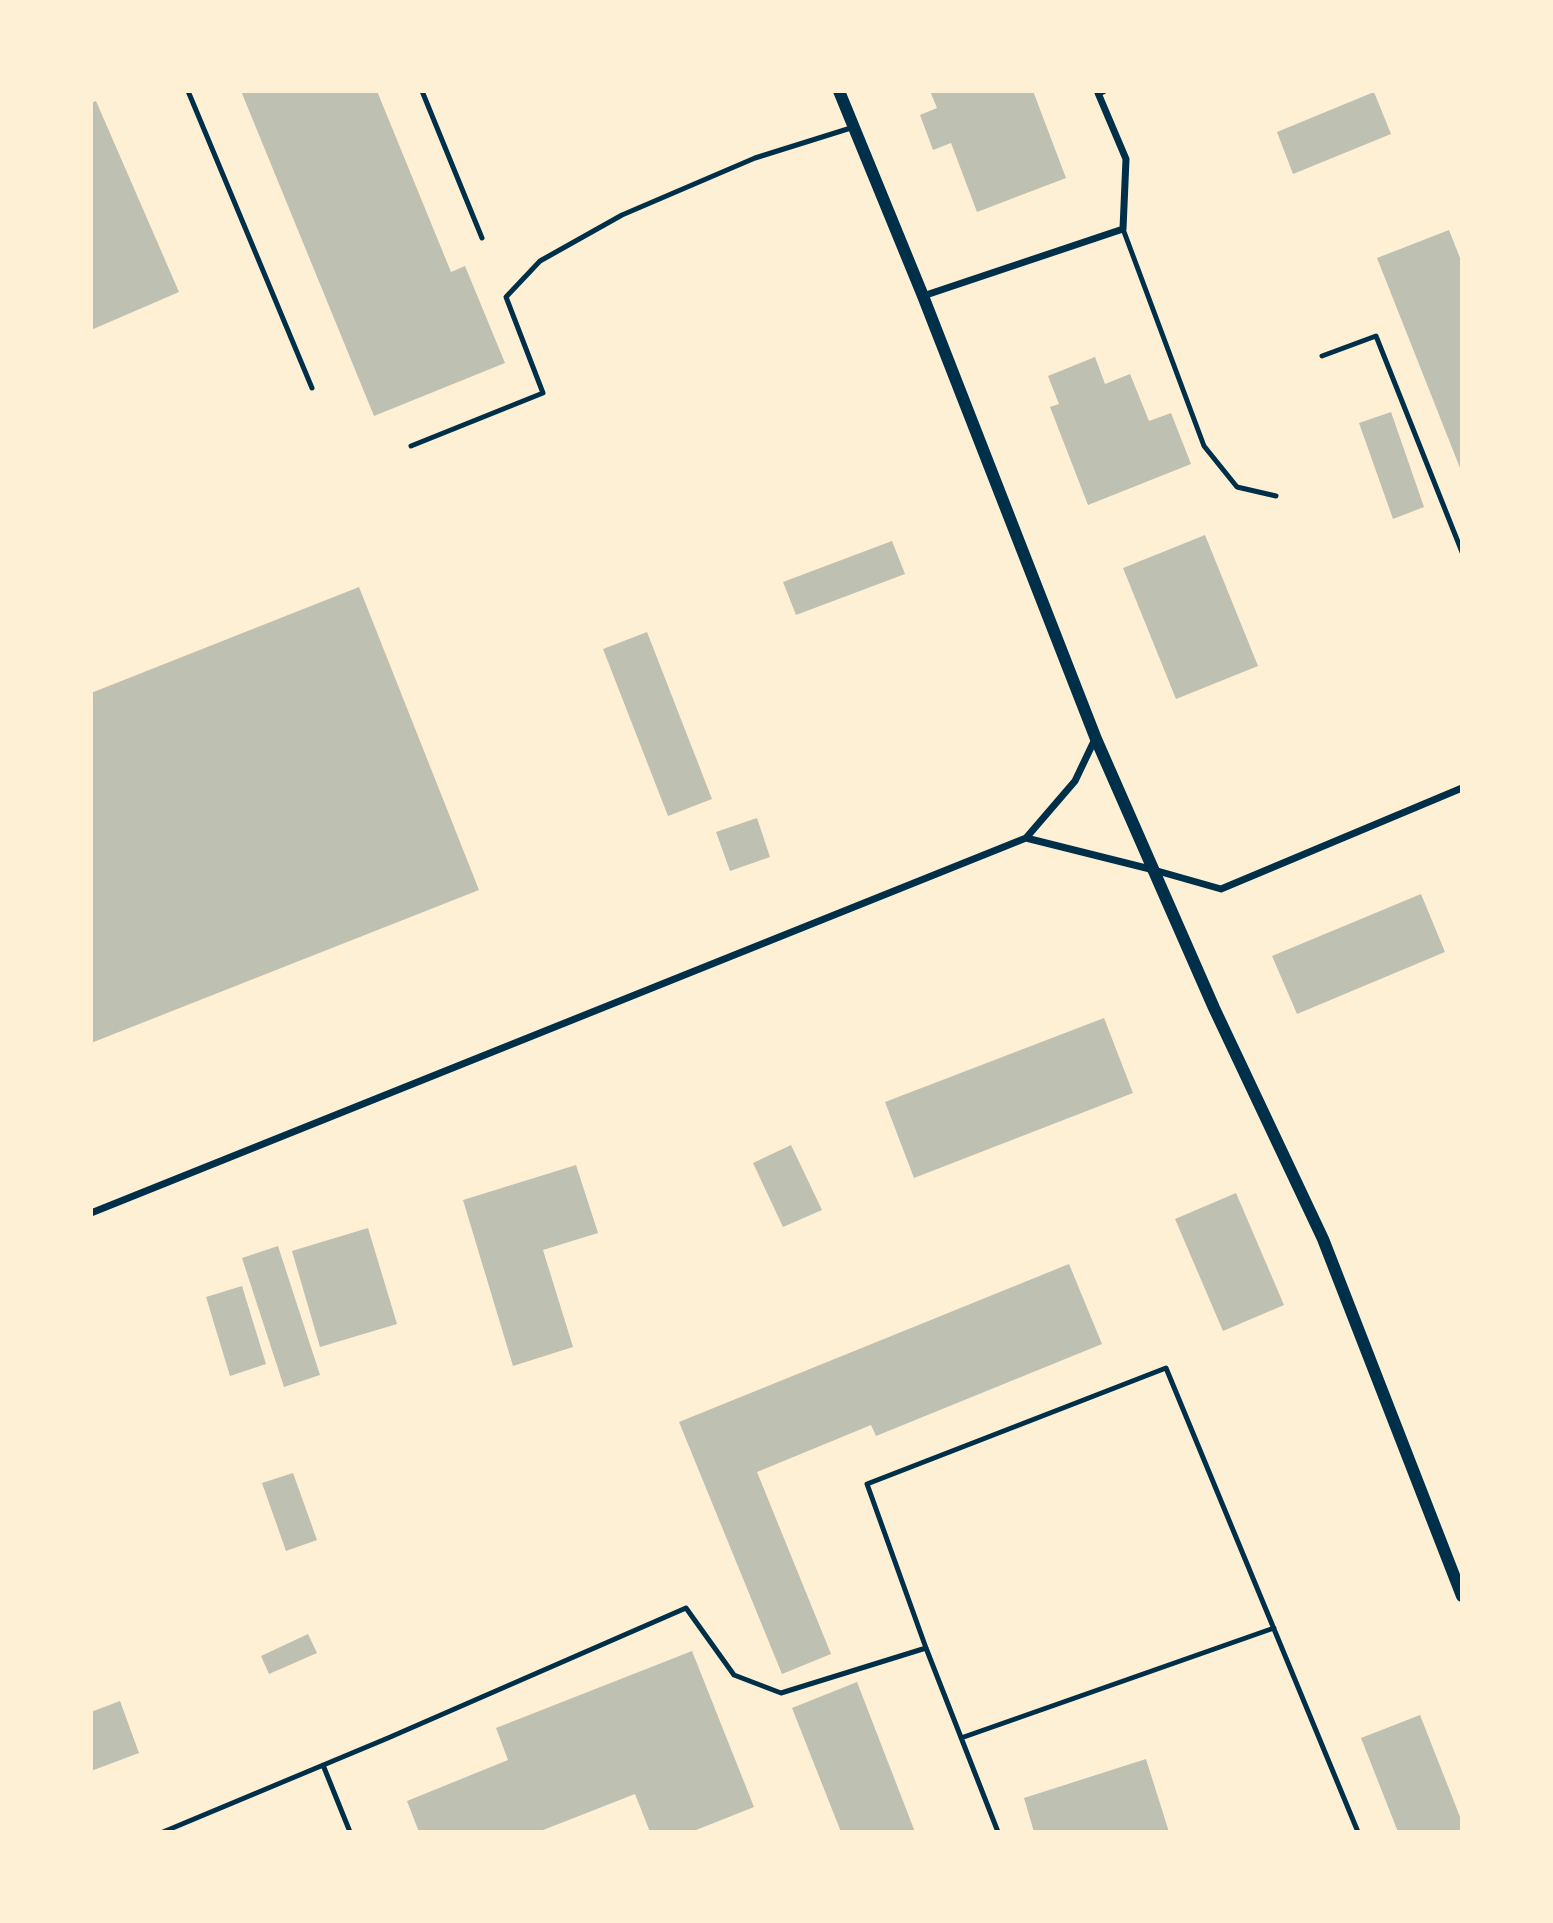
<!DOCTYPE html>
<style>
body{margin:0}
#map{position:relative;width:1553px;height:1923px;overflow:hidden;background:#fdf0d5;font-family:"Sofia Sans Condensed",sans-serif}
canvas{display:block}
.frame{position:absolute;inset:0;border:93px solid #fdf0d5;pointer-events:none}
</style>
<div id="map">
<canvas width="1553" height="1923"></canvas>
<div class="frame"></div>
</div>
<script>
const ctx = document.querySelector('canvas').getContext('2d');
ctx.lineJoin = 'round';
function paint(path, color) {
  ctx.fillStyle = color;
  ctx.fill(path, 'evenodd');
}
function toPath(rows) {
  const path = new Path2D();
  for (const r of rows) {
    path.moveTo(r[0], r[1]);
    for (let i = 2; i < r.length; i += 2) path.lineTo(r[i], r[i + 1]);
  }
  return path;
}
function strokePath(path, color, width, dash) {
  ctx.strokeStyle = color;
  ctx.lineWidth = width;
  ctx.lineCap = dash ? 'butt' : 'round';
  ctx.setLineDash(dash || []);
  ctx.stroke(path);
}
const building = toPath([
 [241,91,377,91,451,272,465,266,505,363,374,416],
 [930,91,1033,91,1066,178,977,212,951,143,933,150,920,115,937,108],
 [1374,92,1391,134,1293,174,1277,132],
 [96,101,179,292,91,330,91,103],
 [1449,230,1462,263,1462,473,1377,258],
 [1095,357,1105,384,1130,374,1149,421,1171,413,1191,464,1088,505,1050,407,1059,404,1048,376],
 [1391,412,1424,507,1393,519,1359,423],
 [1205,535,1258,666,1176,699,1123,568],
 [892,541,905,574,796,615,783,582],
 [359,587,479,890,91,1043,91,693],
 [647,632,712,799,668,816,603,649],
 [757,818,770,857,730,871,716,832],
 [1421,894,1445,952,1297,1014,1272,956],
 [1104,1018,1133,1093,914,1178,885,1102],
 [791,1145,822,1210,783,1227,753,1163],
 [576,1165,598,1233,543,1250,573,1347,513,1366,463,1200],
 [1236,1193,1284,1305,1223,1331,1175,1219],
 [368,1228,397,1324,320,1347,292,1251],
 [278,1246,320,1375,284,1387,242,1258],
 [1069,1264,1102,1344,876,1436,871,1425,757,1472,831,1654,782,1674,679,1422],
 [242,1286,266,1364,230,1376,206,1297],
 [293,1473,317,1540,286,1551,262,1483],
 [308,1634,317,1653,269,1674,261,1656],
 [692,1651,754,1807,691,1832,650,1832,635,1794,538,1832,419,1832,407,1801,508,1760,496,1728],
 [857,1682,915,1832,841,1832,792,1708],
 [120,1701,139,1753,91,1771,91,1712],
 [1420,1715,1462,1822,1462,1832,1398,1832,1361,1738],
 [1146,1759,1169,1832,1034,1832,1024,1798]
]);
const service = toPath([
 [188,91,312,388],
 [422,91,482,238],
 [1123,229,1204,446,1237,487,1276,496],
 [1322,356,1376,336,1462,552],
 [411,446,543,393,506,297,540,261,622,215,755,158,854,127],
 [961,1738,1274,1628],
 [323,1765,350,1832],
 [163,1832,388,1738,686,1608,734,1675,781,1693,926,1648],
 [998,1832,926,1648,867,1484,1166,1368,1358,1832]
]);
const minor = toPath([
 [923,296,1123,229,1126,159,1098,93,1103,91],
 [1026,838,1075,781,1095,739],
 [91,1213,1026,838,1154,870,1221,889,1462,788]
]);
const tertiary = toPath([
 [839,91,923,296,1096,739,1214,1008,1323,1239,1462,1596]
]);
paint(building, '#bec0b2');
strokePath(service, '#003049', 5);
strokePath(minor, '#003049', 7);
strokePath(tertiary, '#003049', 12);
</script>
